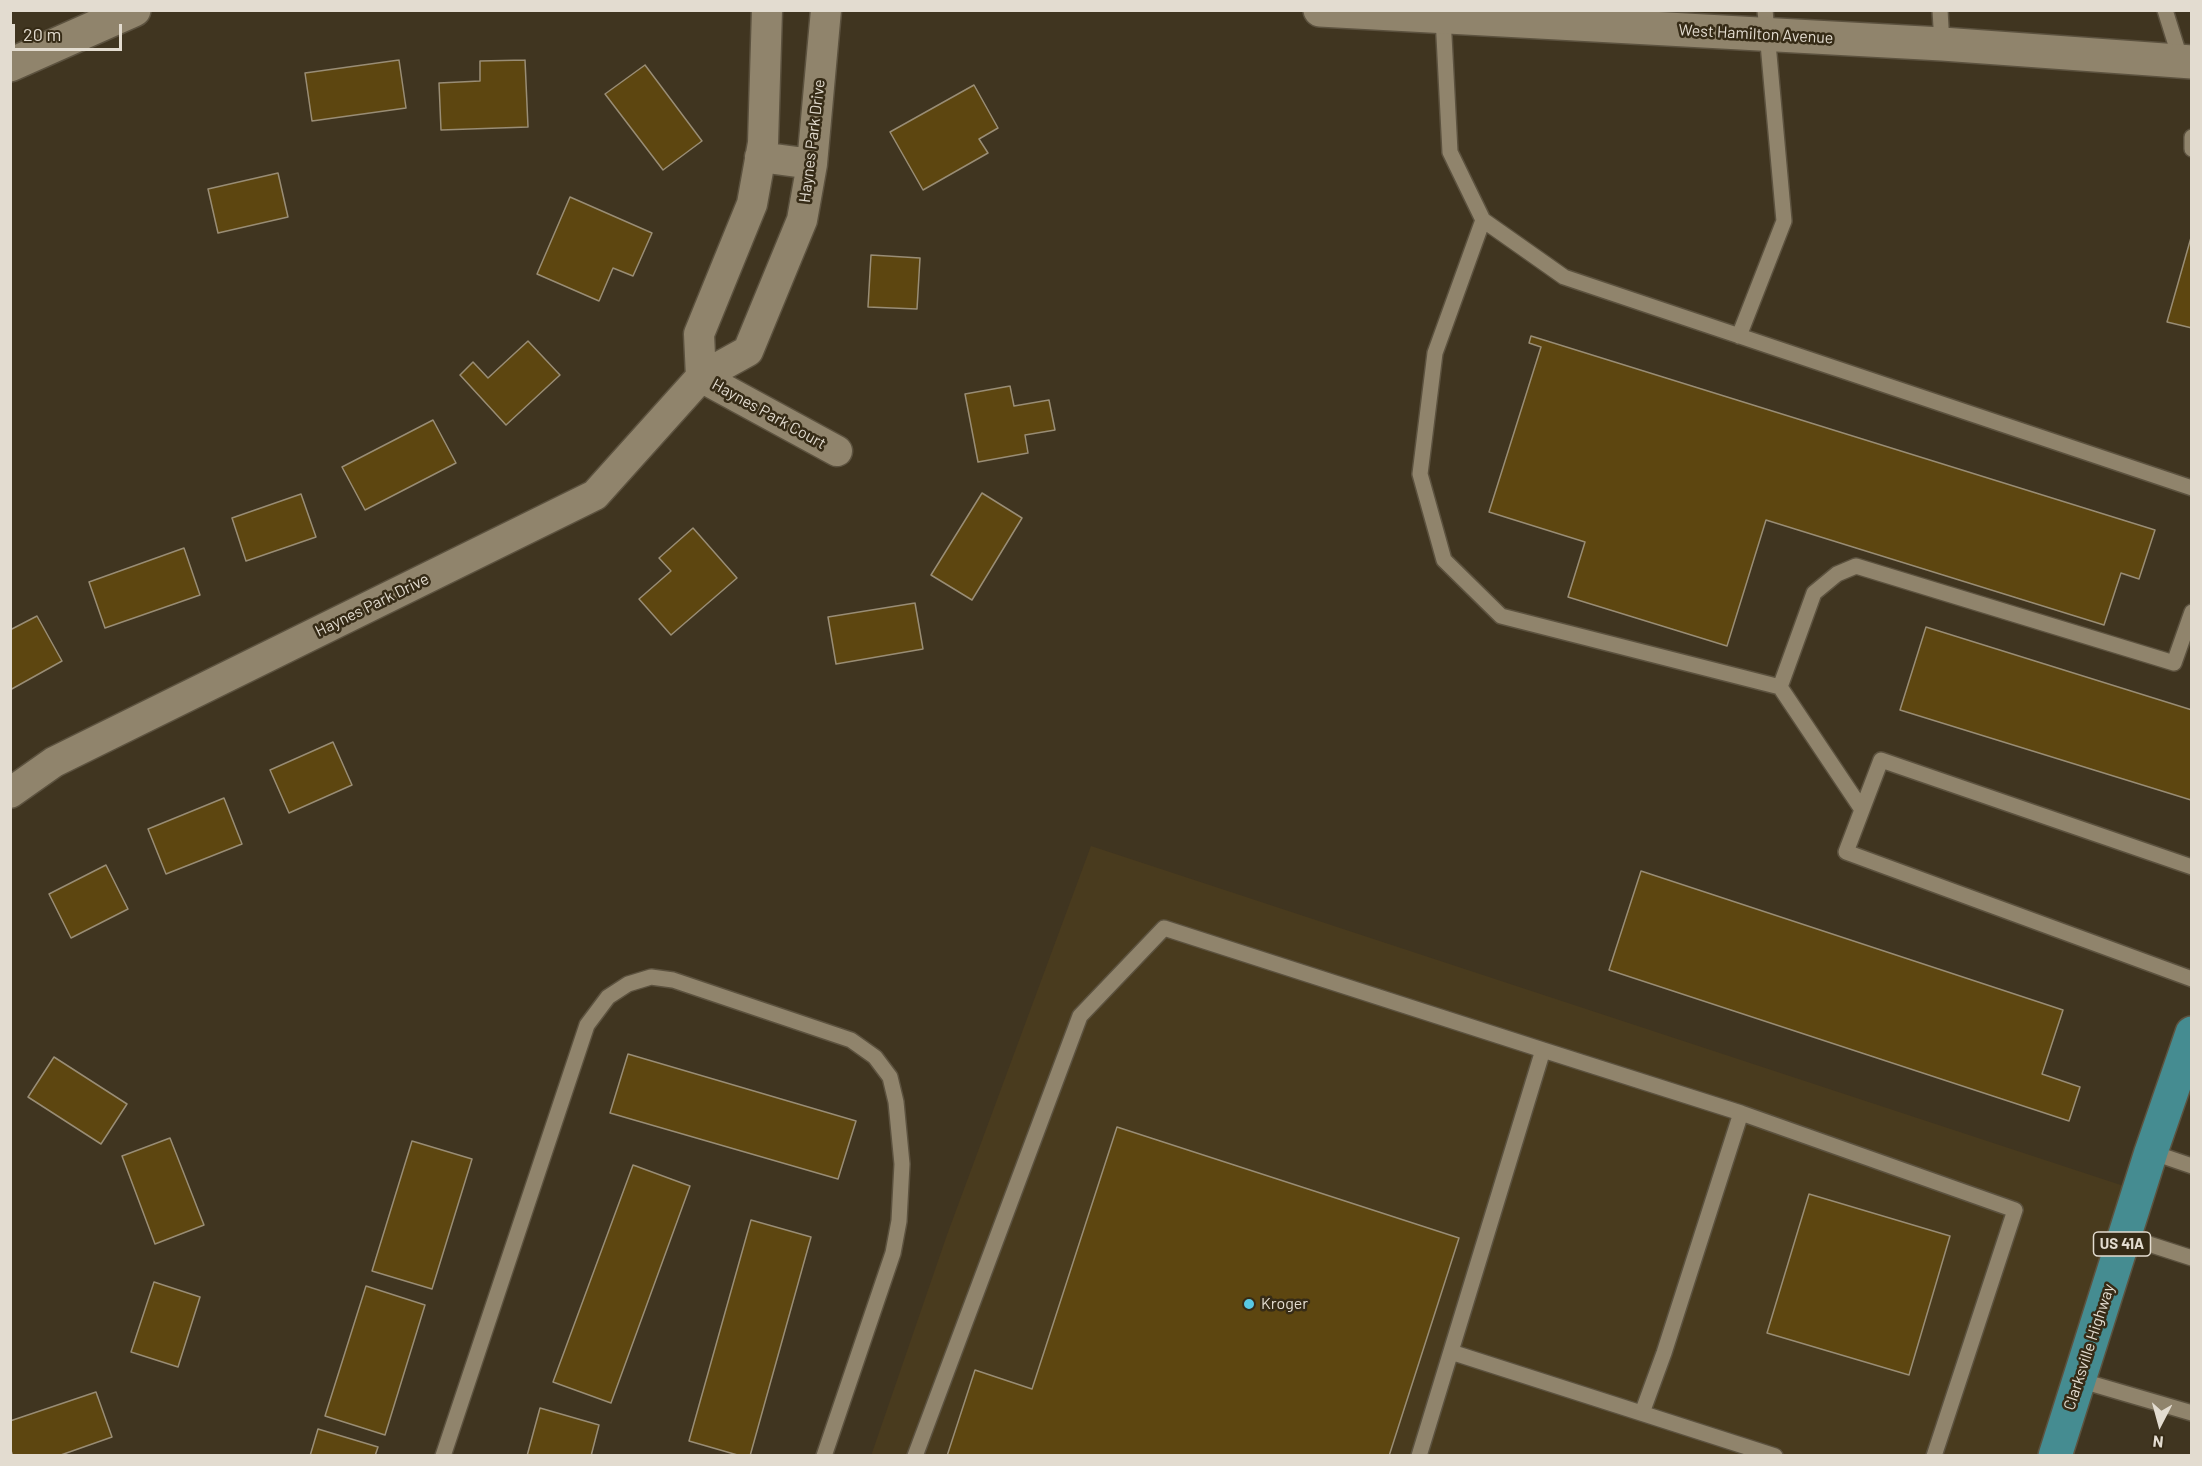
<!DOCTYPE html>
<style>
body{margin:0}
#map{position:relative;width:2202px;height:1466px;overflow:hidden;background:#403520;font-family:Barlow,sans-serif}
canvas{display:block}
.frame{position:absolute;inset:0;border:12px solid #e3dcd0;pointer-events:none}
.north{position:absolute;left:2130px;top:1394px;width:60px;height:60px;-webkit-text-stroke:4px #362b16;paint-order:stroke;rotate:186deg;font-size:16px;font-weight:700;line-height:24px;text-align:center;color:#e3dcd0}
.north::after{content:'';display:block;margin:auto;width:21px;height:27px;background:#e3dcd0;clip-path:polygon(50% 0,100% 100%,50% 72%,0 100%)}
.scale{position:absolute;left:12px;top:24px;width:110px;height:27px;box-sizing:border-box;border:3px solid #e3dcd0;border-top:0;padding-left:8px;font-size:18px;line-height:21px;white-space:nowrap;color:#e3dcd0;-webkit-text-stroke:4px #362b16;paint-order:stroke}
</style>
<div id="map">
<canvas width="2202" height="1466"></canvas>
<div class="frame"></div>
<div class="north">N</div>
<div class="scale">20 m</div>
</div>
<script>
const ctx = document.querySelector('canvas').getContext('2d');
ctx.lineJoin = 'round';
function paint(path, color) {
  ctx.fillStyle = color;
  ctx.fill(path, 'evenodd');
}
function toPath(rows) {
  const path = new Path2D();
  for (const r of rows) {
    path.moveTo(r[0], r[1]);
    for (let i = 2; i < r.length; i += 2) path.lineTo(r[i], r[i + 1]);
  }
  return path;
}
function strokePath(path, color, width, dash) {
  ctx.strokeStyle = color;
  ctx.lineWidth = width;
  ctx.lineCap = dash ? 'butt' : 'round';
  ctx.setLineDash(dash || []);
  ctx.stroke(path);
}
function drawText(font, color, halo, rows, align = 'center') {
  ctx.font = font + ' Barlow,sans-serif';
  ctx.lineWidth = 5;
  ctx.setLineDash([]);
  ctx.textBaseline = 'middle';
  ctx.strokeStyle = halo;
  ctx.fillStyle = color;
  for (const [text, x, y, turn = 0] of rows) {
    ctx.save();
    ctx.translate(x, y);
    ctx.rotate((+turn || 0) * Math.PI / 180);
    ctx.textAlign = isNaN(turn) ? turn : align;
    if (halo) ctx.strokeText(text, 0, 0);
    ctx.fillText(text, 0, 0);
    ctx.restore();
  }
}
const built = toPath([
 [1091,846,2139,1191,2055,1455,871,1456,947,1235]
]);
const building = toPath([
 [399,60,406,108,312,121,305,73,399,60],
 [525,60,528,127,441,130,439,83,480,81,480,61,525,60],
 [645,65,702,141,663,170,605,94,645,65],
 [974,85,998,128,979,139,988,153,923,190,890,132,974,85],
 [278,173,288,217,218,233,208,189,278,173],
 [570,197,652,233,633,276,613,268,599,301,537,274,570,197],
 [2192,234,2192,328,2167,322,2192,234],
 [871,255,920,258,917,309,868,307,871,255],
 [1531,336,2155,530,2139,579,2121,573,2104,625,1766,520,1727,646,1568,597,1585,542,1489,512,1541,347,1529,343,1531,336],
 [528,341,560,375,506,425,460,375,473,362,488,378,528,341],
 [1010,386,1014,406,1049,400,1055,430,1025,435,1028,453,978,462,965,394,1010,386],
 [433,420,456,463,365,510,342,467,433,420],
 [982,493,1022,518,972,600,931,575,982,493],
 [301,494,316,537,246,561,232,518,301,494],
 [693,528,737,578,671,635,639,599,671,571,659,558,693,528],
 [184,548,200,595,105,628,89,582,184,548],
 [915,603,923,649,836,664,828,617,915,603],
 [37,616,62,661,10,690,10,630,37,616],
 [1926,627,2192,710,2191,800,1900,710,1926,627],
 [333,742,352,785,289,813,270,770,333,742],
 [224,798,242,844,166,874,148,829,224,798],
 [106,865,128,909,71,938,49,894,106,865],
 [1641,871,2063,1010,2042,1074,2080,1087,2069,1121,1609,970,1641,871],
 [628,1054,856,1121,838,1179,610,1113,628,1054],
 [54,1057,127,1104,101,1144,28,1097,54,1057],
 [1117,1127,1459,1238,1389,1456,947,1456,975,1370,1032,1389,1117,1127],
 [170,1138,204,1225,155,1244,122,1156,170,1138],
 [412,1141,472,1159,432,1289,372,1271,412,1141],
 [633,1165,690,1186,611,1403,553,1382,633,1165],
 [1809,1194,1950,1236,1909,1375,1767,1333,1809,1194],
 [751,1220,811,1237,750,1456,741,1456,689,1441,751,1220],
 [154,1282,200,1297,178,1367,131,1352,154,1282],
 [366,1286,425,1305,385,1435,325,1416,366,1286],
 [96,1392,112,1437,58,1456,13,1456,10,1448,10,1421,96,1392],
 [540,1408,599,1425,591,1456,527,1456,540,1408],
 [318,1429,378,1447,375,1456,310,1456,318,1429]
]);
const service = toPath([
 [1940,10,1942,44],
 [2165,10,2181,61],
 [1443,17,1450,152,1483,220,1564,277,2192,488],
 [2192,137,2192,149],
 [1483,220,1435,353,1420,474,1444,560,1501,616,1780,687],
 [1739,336,1784,221,1765,10],
 [1861,808,1780,687,1814,593,1837,574,1856,566,2174,663,2192,612],
 [2192,867,1881,760,1846,852,2192,979],
 [2151,1152,2192,1166],
 [2124,1236,2192,1258],
 [1451,1352,1775,1456],
 [2079,1380,2192,1413],
 [1642,1413,1664,1353,1741,1113],
 [443,1456,587,1025,608,997,628,984,651,977,673,980,851,1040,875,1057,890,1077,896,1102,902,1164,899,1221,893,1253,824,1456],
 [915,1456,1080,1016,1164,928,1543,1050],
 [1419,1456,1543,1050,1741,1113,2015,1210,1934,1456]
]);
const minor = toPath([
 [760,157,812,164],
 [701,377,699,334,752,204,763,143,767,10],
 [701,377,837,451],
 [10,793,54,762,595,495,701,377,748,351,802,220,812,164,826,10]
]);
const tertiary = toPath([
 [1320,10,1942,44,2192,62],
 [10,65,134,10]
]);
const primary = toPath([
 [2055,1456,2151,1152,2192,1033]
]);
const markers = [
 [1249,1304,6,"#58c9e3"]
];
const shields = [
 [2122,1244,57]
];
const shieldNames = [
 ["US 41A",2122,1244]
];
const streetNames = [
 ["West Hamilton Avenue",1756,34,3],
 ["Haynes Park Drive",812,141,-83],
 ["Haynes Park Court",769,414,29],
 ["Haynes Park Drive",372,605,-26],
 ["Clarksville Highway",2089,1347,-72]
];
const poiNames = [
 ["Kroger",1261,1304]
];
paint(built, '#493b1e');
paint(building, '#5d4610');
strokePath(building, '#998d75', 1.5);
strokePath(service, '#5c523f', 18);
strokePath(minor, '#5c523f', 33);
strokePath(tertiary, '#5c523f', 36);
strokePath(primary, '#5c523f', 36);
strokePath(service, '#90846c', 15);
strokePath(minor, '#90846c', 30);
strokePath(tertiary, '#90846c', 33);
strokePath(primary, '#458c91', 33);
for (const [x, y, r, color] of markers) {
  const dot = new Path2D();
  dot.arc(x, y, r, 0, 2 * Math.PI);
  ctx.fillStyle = color;
  ctx.fill(dot);
  strokePath(dot, '#362b16', 2);
}
for (const [x, y, w] of shields) {
  const box = new Path2D();
  box.roundRect(x - w / 2, y - 12, w, 24, 4.5);
  ctx.fillStyle = '#362b16';
  ctx.fill(box);
  strokePath(box, '#e3dcd0', 1.5);
}
drawText('bold 15px', '#e3dcd0', null, shieldNames);
drawText('16px', '#e3dcd0', '#362b16', streetNames);
drawText('16px', '#e3dcd0', '#362b16', poiNames, 'left');
</script>
